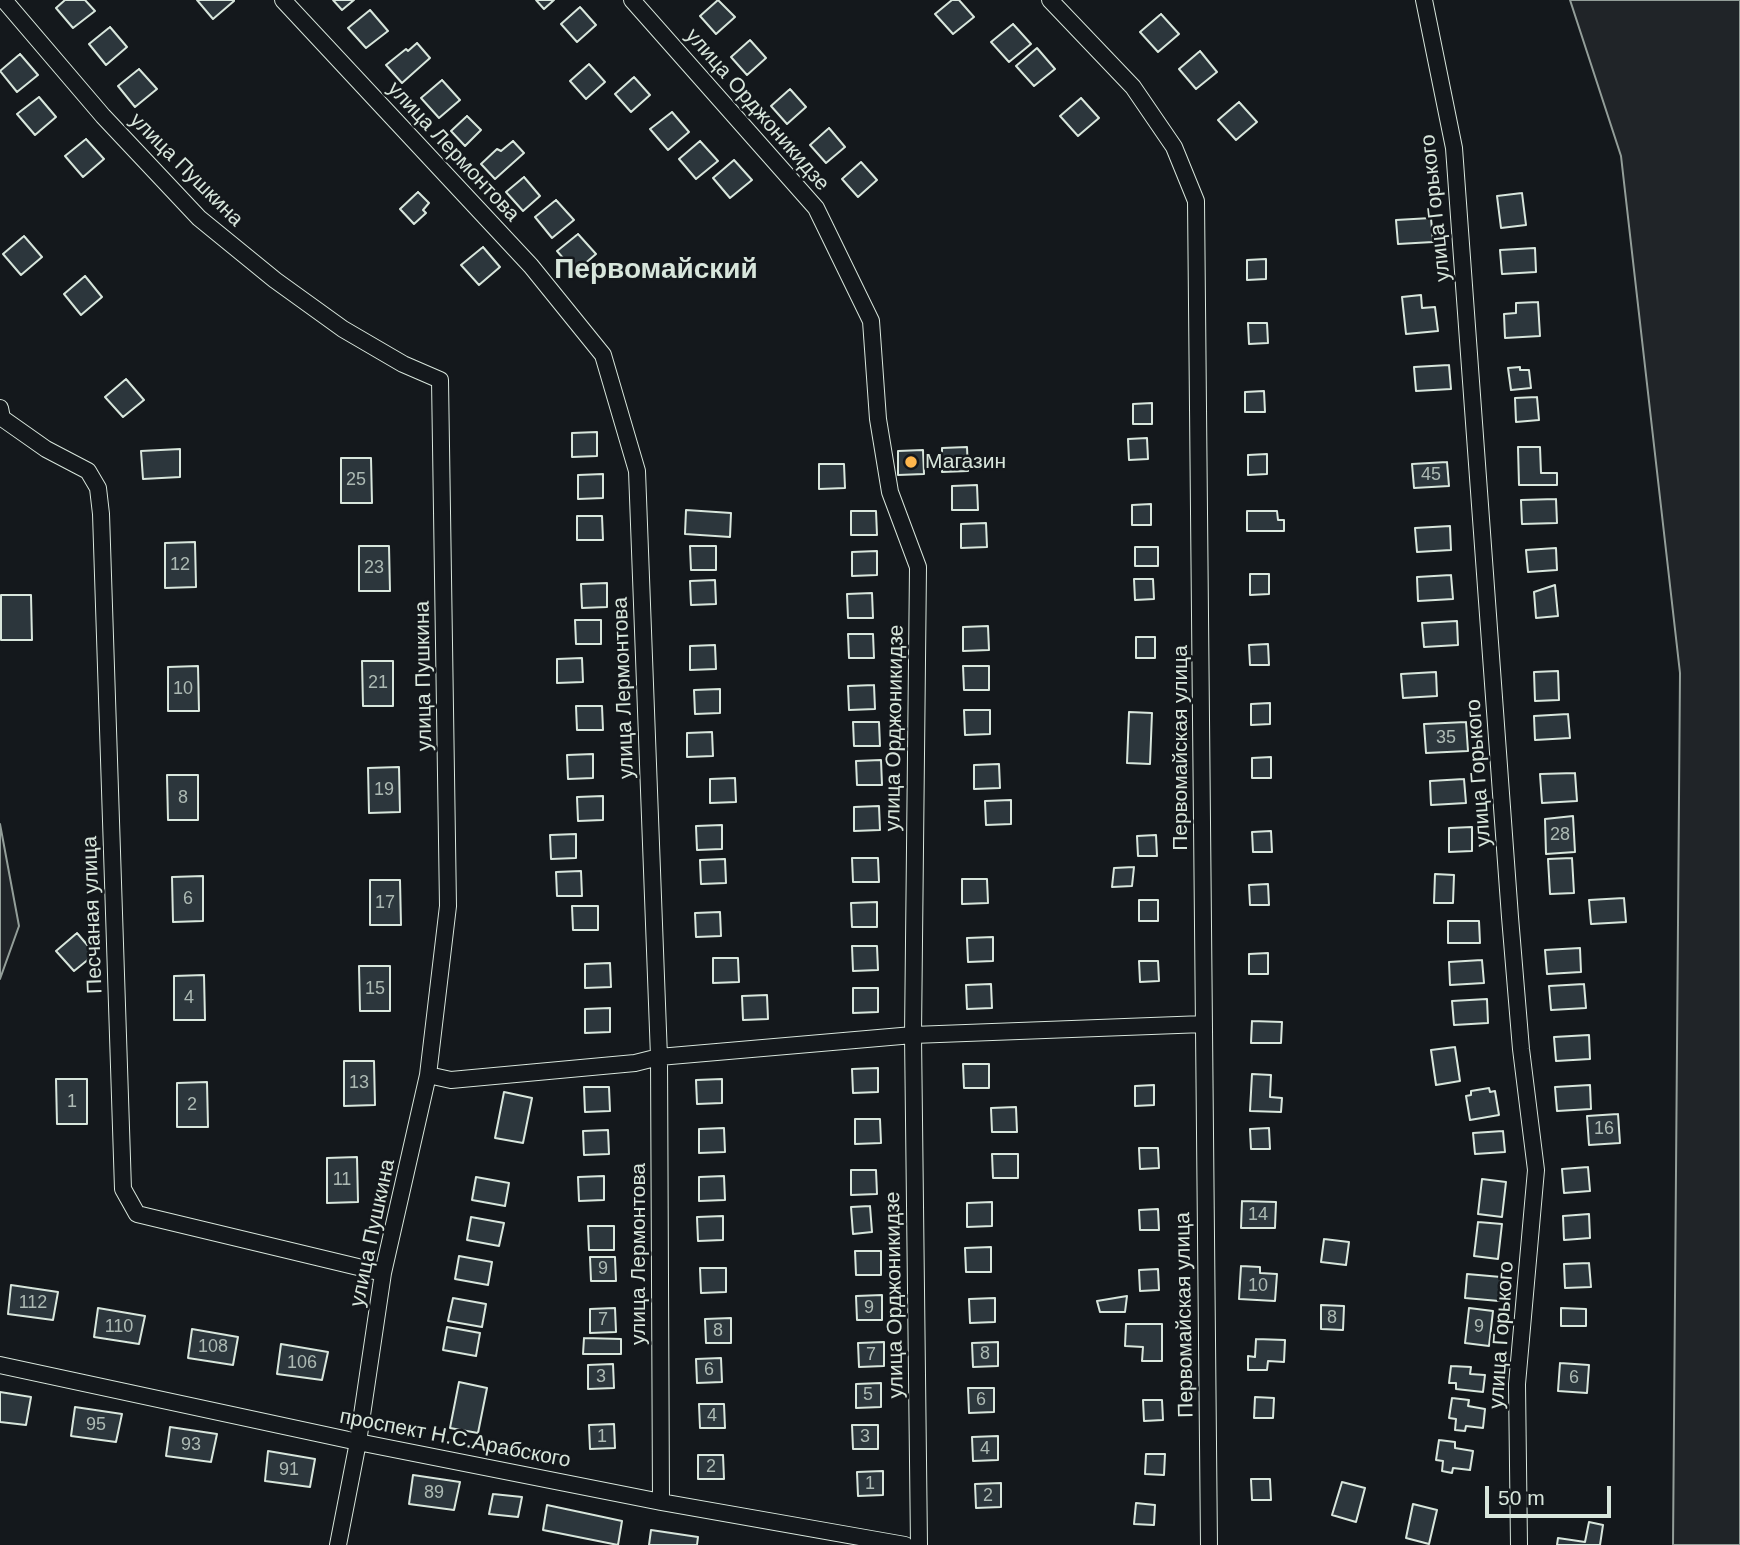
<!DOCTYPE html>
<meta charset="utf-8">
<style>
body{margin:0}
#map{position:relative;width:1740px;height:1545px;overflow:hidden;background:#14181c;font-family:Helvetica,sans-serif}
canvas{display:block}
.scale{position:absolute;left:1485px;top:1486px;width:126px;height:32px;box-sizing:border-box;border:4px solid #d8e6dc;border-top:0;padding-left:9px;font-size:21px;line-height:24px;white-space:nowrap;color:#d8e6dc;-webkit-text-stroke:5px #14181c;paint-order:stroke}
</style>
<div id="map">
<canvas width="1740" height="1545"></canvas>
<div class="scale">50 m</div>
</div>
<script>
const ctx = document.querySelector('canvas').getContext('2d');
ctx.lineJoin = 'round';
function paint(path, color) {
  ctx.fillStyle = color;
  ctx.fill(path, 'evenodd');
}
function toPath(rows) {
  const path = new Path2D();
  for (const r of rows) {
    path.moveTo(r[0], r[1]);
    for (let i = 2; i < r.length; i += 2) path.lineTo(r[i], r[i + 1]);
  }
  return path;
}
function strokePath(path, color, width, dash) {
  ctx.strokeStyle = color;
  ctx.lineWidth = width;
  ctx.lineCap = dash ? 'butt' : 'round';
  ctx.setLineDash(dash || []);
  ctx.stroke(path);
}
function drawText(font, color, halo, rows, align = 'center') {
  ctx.font = font + ' Helvetica,sans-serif';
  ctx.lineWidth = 5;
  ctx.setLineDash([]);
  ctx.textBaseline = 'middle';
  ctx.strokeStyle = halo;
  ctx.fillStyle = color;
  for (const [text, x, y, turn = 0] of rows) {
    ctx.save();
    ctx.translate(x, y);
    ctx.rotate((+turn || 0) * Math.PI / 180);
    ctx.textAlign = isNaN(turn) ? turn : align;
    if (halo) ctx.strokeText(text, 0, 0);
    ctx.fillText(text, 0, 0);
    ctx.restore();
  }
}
const green = toPath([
 [1570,0,1740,0,1740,1545,1673,1545,1680,673,1621,156,1570,0],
 [0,824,19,926,0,979,0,824]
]);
const building = toPath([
 [65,0,85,0,95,11,73,28,56,8,65,0],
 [197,0,234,0,234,1,213,19,197,0],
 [333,0,354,0,342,10,333,0],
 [536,0,554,0,544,9,536,0],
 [718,0,735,17,716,34,700,16,718,0],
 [952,0,959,0,974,17,953,34,935,14,952,0],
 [580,7,596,25,577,42,561,24,580,7],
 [370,10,388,31,366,48,348,28,370,10],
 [1161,14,1179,34,1158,52,1140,32,1161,14],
 [1013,24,1031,44,1009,62,991,42,1013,24],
 [110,27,127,47,106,65,89,44,110,27],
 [750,40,766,58,747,75,731,57,750,40],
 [417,43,430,58,402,83,386,65,406,49,408,51,417,43],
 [1037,48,1055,69,1034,86,1016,66,1037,48],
 [1200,51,1217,72,1196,89,1179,69,1200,51],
 [20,54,38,75,17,92,0,71,20,54],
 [589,64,605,82,586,99,570,81,589,64],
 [139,69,157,89,135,107,118,86,139,69],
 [634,77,650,95,631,112,615,94,634,77],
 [442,80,460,100,439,118,421,98,442,80],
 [790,89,806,107,787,124,771,106,790,89],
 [39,97,56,117,35,135,17,114,39,97],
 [1081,98,1099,118,1078,136,1060,116,1081,98],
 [1239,102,1257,122,1236,140,1218,120,1239,102],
 [672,112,689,132,668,150,650,129,672,112],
 [467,116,481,130,465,146,451,131,467,116],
 [829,128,845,147,826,163,810,145,829,128],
 [86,139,104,159,83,177,65,156,86,139],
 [513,141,524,153,495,179,481,164,497,149,501,151,513,141],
 [700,141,718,161,696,179,679,159,700,141],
 [734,160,752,180,730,198,713,178,734,160],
 [861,162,877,180,858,197,842,179,861,162],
 [524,177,540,196,523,211,506,192,524,177],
 [418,192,429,203,423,210,426,213,414,224,400,209,418,192],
 [1522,193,1526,225,1501,228,1497,196,1522,193],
 [556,200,574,220,552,238,535,217,556,200],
 [1431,218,1433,242,1398,244,1396,220,1431,218],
 [578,234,596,254,575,272,557,251,578,234],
 [24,236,42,257,21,275,3,254,24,236],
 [483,247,500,267,479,285,461,265,483,247],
 [1535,248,1536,272,1502,274,1500,250,1535,248],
 [1266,259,1266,279,1247,280,1247,260,1266,259],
 [85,276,102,297,81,315,64,294,85,276],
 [1421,295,1422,308,1435,307,1438,331,1406,334,1402,297,1421,295],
 [1538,302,1540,336,1505,338,1504,314,1516,313,1516,303,1538,302],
 [1248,323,1267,323,1268,343,1249,344,1248,323],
 [1449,365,1451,389,1416,391,1414,367,1449,365],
 [1520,367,1520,370,1529,370,1531,388,1511,390,1508,368,1520,367],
 [126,379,144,400,123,417,105,397,126,379],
 [1264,391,1265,412,1245,412,1245,392,1264,391],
 [1537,397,1539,420,1516,422,1515,398,1537,397],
 [1152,403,1152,424,1133,424,1133,404,1152,403],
 [597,432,597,456,572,457,572,433,597,432],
 [1147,438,1148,459,1129,460,1128,439,1147,438],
 [967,447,968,471,942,472,942,448,967,447],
 [1518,447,1540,447,1541,473,1557,473,1557,485,1519,485,1518,447],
 [180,449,180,477,143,479,141,451,180,449],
 [923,450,924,474,898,475,898,451,923,450],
 [1267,454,1267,474,1248,475,1248,455,1267,454],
 [341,458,371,458,372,503,341,503,341,458],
 [1447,462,1449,486,1414,488,1412,464,1447,462],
 [819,464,844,464,845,488,819,489,819,464],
 [603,474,603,498,578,499,578,475,603,474],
 [977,485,978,510,952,510,952,486,977,485],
 [1556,499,1557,523,1522,524,1521,500,1556,499],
 [1151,504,1151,525,1132,525,1132,505,1151,504],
 [686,510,731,513,730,537,685,534,686,510],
 [851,511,876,511,877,535,851,535,851,511],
 [1247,511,1277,511,1278,520,1284,520,1284,531,1247,531,1247,511],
 [577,516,602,516,603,540,577,540,577,516],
 [986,523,987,547,961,548,961,524,986,523],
 [1450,526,1451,550,1417,552,1415,528,1450,526],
 [195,542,196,587,165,588,165,543,195,542],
 [359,546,389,546,390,591,359,591,359,546],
 [690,546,716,546,716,570,691,570,690,546],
 [1135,547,1158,547,1158,566,1135,566,1135,547],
 [1556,548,1557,570,1528,572,1526,550,1556,548],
 [877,551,877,575,852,576,852,552,877,551],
 [1250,574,1269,574,1269,594,1250,595,1250,574],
 [1451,575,1453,599,1418,601,1417,577,1451,575],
 [1134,579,1153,579,1154,599,1135,600,1134,579],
 [715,580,716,604,691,605,690,581,715,580],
 [607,583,607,607,582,608,581,584,607,583],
 [1555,585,1558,616,1536,618,1534,592,1555,585],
 [872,593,873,618,848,618,847,594,872,593],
 [1,595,31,595,32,640,1,640,1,595],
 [575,620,601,620,601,644,576,644,575,620],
 [1457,621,1458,645,1424,647,1422,623,1457,621],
 [988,626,989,650,963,651,963,627,988,626],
 [848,634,873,634,874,658,849,658,848,634],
 [1136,637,1155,637,1155,658,1136,658,1136,637],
 [1268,644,1269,665,1250,665,1249,645,1268,644],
 [715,645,716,669,690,670,690,646,715,645],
 [582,658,583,682,557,683,557,659,582,658],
 [362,661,393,661,393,706,363,706,362,661],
 [198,666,199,711,168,711,168,667,198,666],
 [963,666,989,666,989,690,964,690,963,666],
 [1558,671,1559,700,1535,701,1534,672,1558,671],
 [1436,672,1437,696,1403,698,1401,674,1436,672],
 [874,685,875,709,849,710,848,686,874,685],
 [720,689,720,713,695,714,694,690,720,689],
 [1270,703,1270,724,1251,725,1251,704,1270,703],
 [576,706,602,706,603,730,577,730,576,706],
 [964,710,990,710,990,734,965,735,964,710],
 [1129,712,1152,713,1150,764,1127,763,1129,712],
 [1568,714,1570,738,1535,740,1534,716,1568,714],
 [853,722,879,722,880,746,854,746,853,722],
 [1466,722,1468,751,1426,753,1424,724,1466,722],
 [712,732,713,756,687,757,687,733,712,732],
 [593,754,593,778,568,779,567,755,593,754],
 [1271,757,1271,778,1252,778,1252,758,1271,757],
 [881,760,882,785,857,785,856,761,881,760],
 [999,764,1000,788,974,789,974,765,999,764],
 [399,767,400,812,369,813,368,768,399,767],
 [1575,773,1577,801,1542,803,1540,774,1575,773],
 [167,775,198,775,198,820,168,820,167,775],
 [735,778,736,802,710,803,710,779,735,778],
 [1464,779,1466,803,1431,805,1430,781,1464,779],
 [603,796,603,820,578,821,577,797,603,796],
 [1011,800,1011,824,986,825,985,801,1011,800],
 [879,806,880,830,854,831,854,807,879,806],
 [1573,816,1575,852,1546,854,1545,819,1573,816],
 [722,825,722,849,697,850,696,826,722,825],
 [1472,827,1472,851,1449,852,1449,828,1472,827],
 [1271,831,1272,852,1253,852,1252,832,1271,831],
 [576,834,576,858,551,859,550,835,576,834],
 [1156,835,1157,856,1138,856,1137,836,1156,835],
 [852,858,878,858,879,882,853,882,852,858],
 [1572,858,1574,893,1550,894,1548,859,1572,858],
 [725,859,726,883,701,884,700,860,725,859],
 [1134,867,1132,886,1112,887,1114,868,1134,867],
 [581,871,582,896,557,896,556,872,581,871],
 [1435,874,1454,875,1453,903,1434,903,1435,874],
 [203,876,203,921,173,922,172,877,203,876],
 [962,879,987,879,988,903,962,904,962,879],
 [370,880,400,880,401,925,370,925,370,880],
 [1268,884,1269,905,1250,905,1249,885,1268,884],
 [1624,898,1626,922,1591,924,1589,900,1624,898],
 [1139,900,1158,900,1158,921,1139,921,1139,900],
 [877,902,877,927,852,927,851,903,877,902],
 [572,906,598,906,598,930,573,930,572,906],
 [720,912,721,936,696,937,695,913,720,912],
 [1448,921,1479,921,1480,943,1448,943,1448,921],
 [77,933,95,954,74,971,56,951,77,933],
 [993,937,993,961,968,962,967,938,993,937],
 [852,946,877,946,878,970,853,971,852,946],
 [1580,948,1581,972,1547,974,1545,950,1580,948],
 [1268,953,1268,974,1249,974,1249,954,1268,953],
 [713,958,738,958,739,982,713,983,713,958],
 [1482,960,1484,983,1450,985,1449,962,1482,960],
 [1139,961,1158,961,1159,981,1140,982,1139,961],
 [610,963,611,987,585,988,585,964,610,963],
 [359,966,390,966,390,1011,360,1011,359,966],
 [204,975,205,1020,174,1020,174,976,204,975],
 [991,984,992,1008,967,1009,966,985,991,984],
 [1584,984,1586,1008,1551,1010,1549,986,1584,984],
 [853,988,878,988,878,1012,853,1013,853,988],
 [767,995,768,1019,743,1020,742,996,767,995],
 [1487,999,1488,1023,1454,1025,1452,1001,1487,999],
 [610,1008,610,1032,585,1033,585,1009,610,1008],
 [1252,1021,1282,1022,1281,1043,1251,1043,1252,1021],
 [1589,1035,1590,1059,1556,1061,1554,1037,1589,1035],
 [1455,1047,1460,1081,1436,1085,1431,1050,1455,1047],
 [344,1061,374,1061,375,1105,344,1106,344,1061],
 [963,1064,989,1064,989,1088,964,1088,963,1064],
 [878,1068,878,1092,853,1093,852,1069,878,1068],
 [1252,1074,1271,1075,1270,1097,1282,1098,1281,1112,1250,1111,1252,1074],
 [56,1079,87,1079,87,1124,57,1124,56,1079],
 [722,1079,722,1103,697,1104,696,1080,722,1079],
 [207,1082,208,1127,177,1127,177,1083,207,1082],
 [1154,1085,1154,1105,1135,1106,1135,1086,1154,1085],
 [1590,1085,1591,1109,1557,1111,1555,1087,1590,1085],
 [584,1087,609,1087,610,1111,585,1112,584,1087],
 [1489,1088,1490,1092,1495,1091,1499,1115,1470,1120,1466,1096,1471,1095,1471,1091,1489,1088],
 [504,1092,532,1098,523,1143,495,1138,504,1092],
 [1016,1107,1017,1132,992,1132,991,1108,1016,1107],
 [1618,1114,1620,1143,1589,1145,1587,1116,1618,1114],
 [855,1119,880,1119,881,1143,855,1144,855,1119],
 [724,1128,725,1152,699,1153,699,1129,724,1128],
 [1269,1128,1270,1149,1251,1149,1250,1129,1269,1128],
 [608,1130,609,1154,584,1155,583,1131,608,1130],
 [1503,1131,1505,1152,1475,1154,1473,1133,1503,1131],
 [1139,1148,1158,1148,1159,1168,1140,1169,1139,1148],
 [992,1154,1018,1154,1018,1178,993,1178,992,1154],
 [357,1157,358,1202,327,1203,327,1158,357,1157],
 [1588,1167,1590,1191,1564,1193,1562,1169,1588,1167],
 [851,1170,876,1170,877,1194,851,1195,851,1170],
 [604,1176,604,1200,579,1201,578,1177,604,1176],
 [724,1176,725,1200,699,1201,699,1177,724,1176],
 [476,1177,509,1183,505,1206,472,1200,476,1177],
 [1482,1179,1506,1182,1502,1217,1478,1214,1482,1179],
 [1242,1201,1276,1202,1275,1228,1241,1228,1242,1201],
 [992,1202,992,1226,967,1227,967,1203,992,1202],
 [870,1206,872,1232,853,1234,851,1207,870,1206],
 [1158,1209,1159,1230,1140,1230,1139,1210,1158,1209],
 [1589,1214,1590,1238,1564,1240,1563,1216,1589,1214],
 [723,1216,723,1240,698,1241,697,1217,723,1216],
 [471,1217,504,1223,499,1246,467,1240,471,1217],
 [1478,1222,1502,1224,1498,1259,1474,1256,1478,1222],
 [588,1226,614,1226,614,1250,589,1250,588,1226],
 [1324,1239,1349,1242,1346,1265,1321,1262,1324,1239],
 [991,1247,991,1272,966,1272,965,1248,991,1247],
 [855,1251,881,1251,881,1275,856,1275,855,1251],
 [459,1256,492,1262,488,1285,455,1279,459,1256],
 [590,1257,615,1257,616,1281,591,1281,590,1257],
 [1589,1263,1591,1287,1565,1288,1564,1264,1589,1263],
 [1241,1266,1260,1267,1260,1273,1277,1274,1275,1301,1239,1299,1241,1266],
 [700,1268,726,1268,726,1292,701,1293,700,1268],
 [1158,1269,1159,1290,1140,1291,1139,1270,1158,1269],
 [1467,1274,1501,1277,1499,1301,1465,1298,1467,1274],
 [11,1285,58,1292,53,1320,8,1314,11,1285],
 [882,1295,882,1320,857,1320,856,1296,882,1295],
 [1127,1296,1125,1312,1100,1312,1097,1301,1127,1296],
 [453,1298,486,1304,482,1327,448,1321,453,1298],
 [995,1298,995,1322,970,1323,969,1299,995,1298],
 [1321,1305,1344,1306,1343,1330,1321,1329,1321,1305],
 [98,1308,145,1316,139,1344,94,1337,98,1308],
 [615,1308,616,1332,590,1333,590,1309,615,1308],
 [1469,1308,1493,1311,1489,1346,1465,1343,1469,1308],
 [1561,1308,1586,1309,1586,1326,1561,1326,1561,1308],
 [731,1318,731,1343,706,1343,705,1319,731,1318],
 [1126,1324,1162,1324,1162,1361,1142,1361,1143,1347,1125,1346,1126,1324],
 [447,1327,480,1333,476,1356,443,1350,447,1327],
 [192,1329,238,1337,233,1365,188,1358,192,1329],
 [584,1338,621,1339,621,1354,583,1354,584,1338],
 [1256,1339,1285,1340,1284,1362,1268,1361,1267,1370,1248,1370,1248,1356,1255,1357,1256,1339],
 [884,1342,884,1366,859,1367,858,1343,884,1342],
 [998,1342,998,1366,973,1367,972,1343,998,1342],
 [281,1344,328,1352,322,1380,277,1374,281,1344],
 [721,1358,722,1382,697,1383,696,1359,721,1358],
 [1560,1363,1589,1365,1587,1393,1558,1391,1560,1363],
 [613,1364,614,1388,588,1389,588,1365,613,1364],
 [1451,1366,1471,1367,1470,1374,1485,1375,1483,1392,1456,1389,1456,1383,1449,1383,1451,1366],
 [459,1382,487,1388,478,1433,450,1428,459,1382],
 [881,1383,881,1407,856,1408,856,1384,881,1383],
 [968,1388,994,1388,994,1412,969,1413,968,1388],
 [0,1392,31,1397,26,1425,0,1422,0,1392],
 [1255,1397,1274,1398,1273,1418,1254,1418,1255,1397],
 [1452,1398,1469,1400,1468,1406,1485,1409,1483,1428,1466,1426,1465,1431,1455,1430,1456,1419,1449,1418,1452,1398],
 [1143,1400,1162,1400,1163,1420,1144,1421,1143,1400],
 [699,1404,724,1404,725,1428,700,1428,699,1404],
 [75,1407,122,1414,116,1442,71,1436,75,1407],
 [614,1424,615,1448,590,1449,589,1425,614,1424],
 [852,1425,878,1425,878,1449,853,1449,852,1425],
 [170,1427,217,1434,211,1462,166,1456,170,1427],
 [998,1436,998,1460,973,1461,972,1437,998,1436],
 [1439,1440,1455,1442,1455,1448,1473,1451,1470,1470,1453,1468,1452,1473,1442,1471,1443,1461,1436,1460,1439,1440],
 [268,1451,315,1459,310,1487,265,1481,268,1451],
 [1146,1454,1165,1454,1164,1475,1145,1474,1146,1454],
 [698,1455,723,1455,724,1479,698,1479,698,1455],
 [883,1471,883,1495,858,1496,857,1472,883,1471],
 [413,1475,460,1482,454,1510,409,1504,413,1475],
 [1251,1479,1270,1479,1271,1500,1252,1500,1251,1479],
 [1342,1482,1365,1488,1356,1522,1332,1515,1342,1482],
 [1001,1483,1001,1507,976,1508,975,1484,1001,1483],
 [493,1494,522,1497,518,1517,489,1514,493,1494],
 [1136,1503,1155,1505,1154,1525,1134,1524,1136,1503],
 [1413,1504,1437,1510,1429,1544,1406,1538,1413,1504],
 [547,1505,622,1521,618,1545,543,1530,547,1505],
 [1589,1522,1603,1525,1600,1545,1557,1545,1558,1538,1585,1542,1589,1522],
 [651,1530,698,1537,697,1545,649,1545,651,1530]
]);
const minor = toPath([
 [4,0,103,116,199,218,275,280,343,329,403,364,440,380,448,906,428,1075,383,1273,358,1442,338,1545],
 [283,0,531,266,603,355,637,471,659,1057,661,1502],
 [632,0,816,208,871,321,878,419,890,492,918,567,913,1035,919,1545],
 [1050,0,1133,87,1174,147,1196,201,1209,1545],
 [1424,0,1454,148,1510,917,1521,1049,1536,1170,1517,1384,1519,1545],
 [0,408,2,418,46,449,88,471,98,488,101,514,123,1189,137,1214,383,1273],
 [428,1075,451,1080,635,1063,659,1057,913,1035,1204,1024],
 [0,1365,358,1442,661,1502,905,1545]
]);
const markers = [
 [911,462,7,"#ffb74d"]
];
const numberNames = [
 ["45",1431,475],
 ["25",356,480],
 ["12",180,565],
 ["23",374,568],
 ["21",378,683],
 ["10",183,689],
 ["35",1446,738],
 ["19",384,790],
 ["8",183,798],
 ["28",1560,835],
 ["6",188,899],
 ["17",385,903],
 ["15",375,989],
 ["4",189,998],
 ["13",359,1083],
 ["1",72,1102],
 ["2",192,1105],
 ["16",1604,1129],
 ["11",342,1180],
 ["14",1258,1215],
 ["9",603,1269],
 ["10",1258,1286],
 ["112",33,1303],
 ["9",869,1308],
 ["8",1332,1318],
 ["7",603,1320],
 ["110",119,1327],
 ["9",1479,1327],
 ["8",718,1331],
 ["108",213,1347],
 ["8",985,1354],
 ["7",871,1355],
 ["106",302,1363],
 ["6",709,1370],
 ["3",601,1377],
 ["6",1574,1378],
 ["5",868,1395],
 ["6",981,1400],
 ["4",712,1416],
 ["95",96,1425],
 ["1",602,1437],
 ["3",865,1437],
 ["93",191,1445],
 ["4",985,1449],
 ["2",711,1467],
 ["91",289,1470],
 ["1",870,1484],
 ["89",434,1493],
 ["2",988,1496]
];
const streetNames = [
 ["улица Орджоникидзе",757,110,49],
 ["улица Лермонтова",453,152,47],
 ["улица Пушкина",186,170,45],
 ["улица Горького",1436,208,-96],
 ["улица Пушкина",424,676,-91],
 ["улица Лермонтова",624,688,-92],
 ["улица Орджоникидзе",895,728,-89],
 ["Первомайская улица",1181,748,-90],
 ["улица Горького",1479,773,-94],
 ["Песчаная улица",93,915,-92],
 ["улица Пушкина",373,1233,-78],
 ["улица Лермонтова",639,1254,-90],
 ["улица Орджоникидзе",895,1295,-91],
 ["Первомайская улица",1185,1315,-91],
 ["улица Горького",1502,1335,-86],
 ["проспект Н.С.Арабского",455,1439,11]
];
const poiNames = [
 ["Магазин",925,462]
];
const districtNames = [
 ["Первомайский",656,270]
];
paint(green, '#202428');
strokePath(green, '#939e99', 2);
paint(building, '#2c363c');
strokePath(building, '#d8e6dc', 2);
strokePath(minor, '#d8e6dc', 18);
strokePath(minor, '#14181c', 16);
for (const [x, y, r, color] of markers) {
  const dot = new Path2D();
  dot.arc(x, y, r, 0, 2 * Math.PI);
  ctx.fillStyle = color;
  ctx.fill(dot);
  strokePath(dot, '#14181c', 2.5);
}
drawText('18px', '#adbab4', null, numberNames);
drawText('21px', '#d8e6dc', '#14181c', streetNames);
drawText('21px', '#d8e6dc', '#14181c', poiNames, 'left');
drawText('bold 28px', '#d8e6dc', '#14181c', districtNames);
</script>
